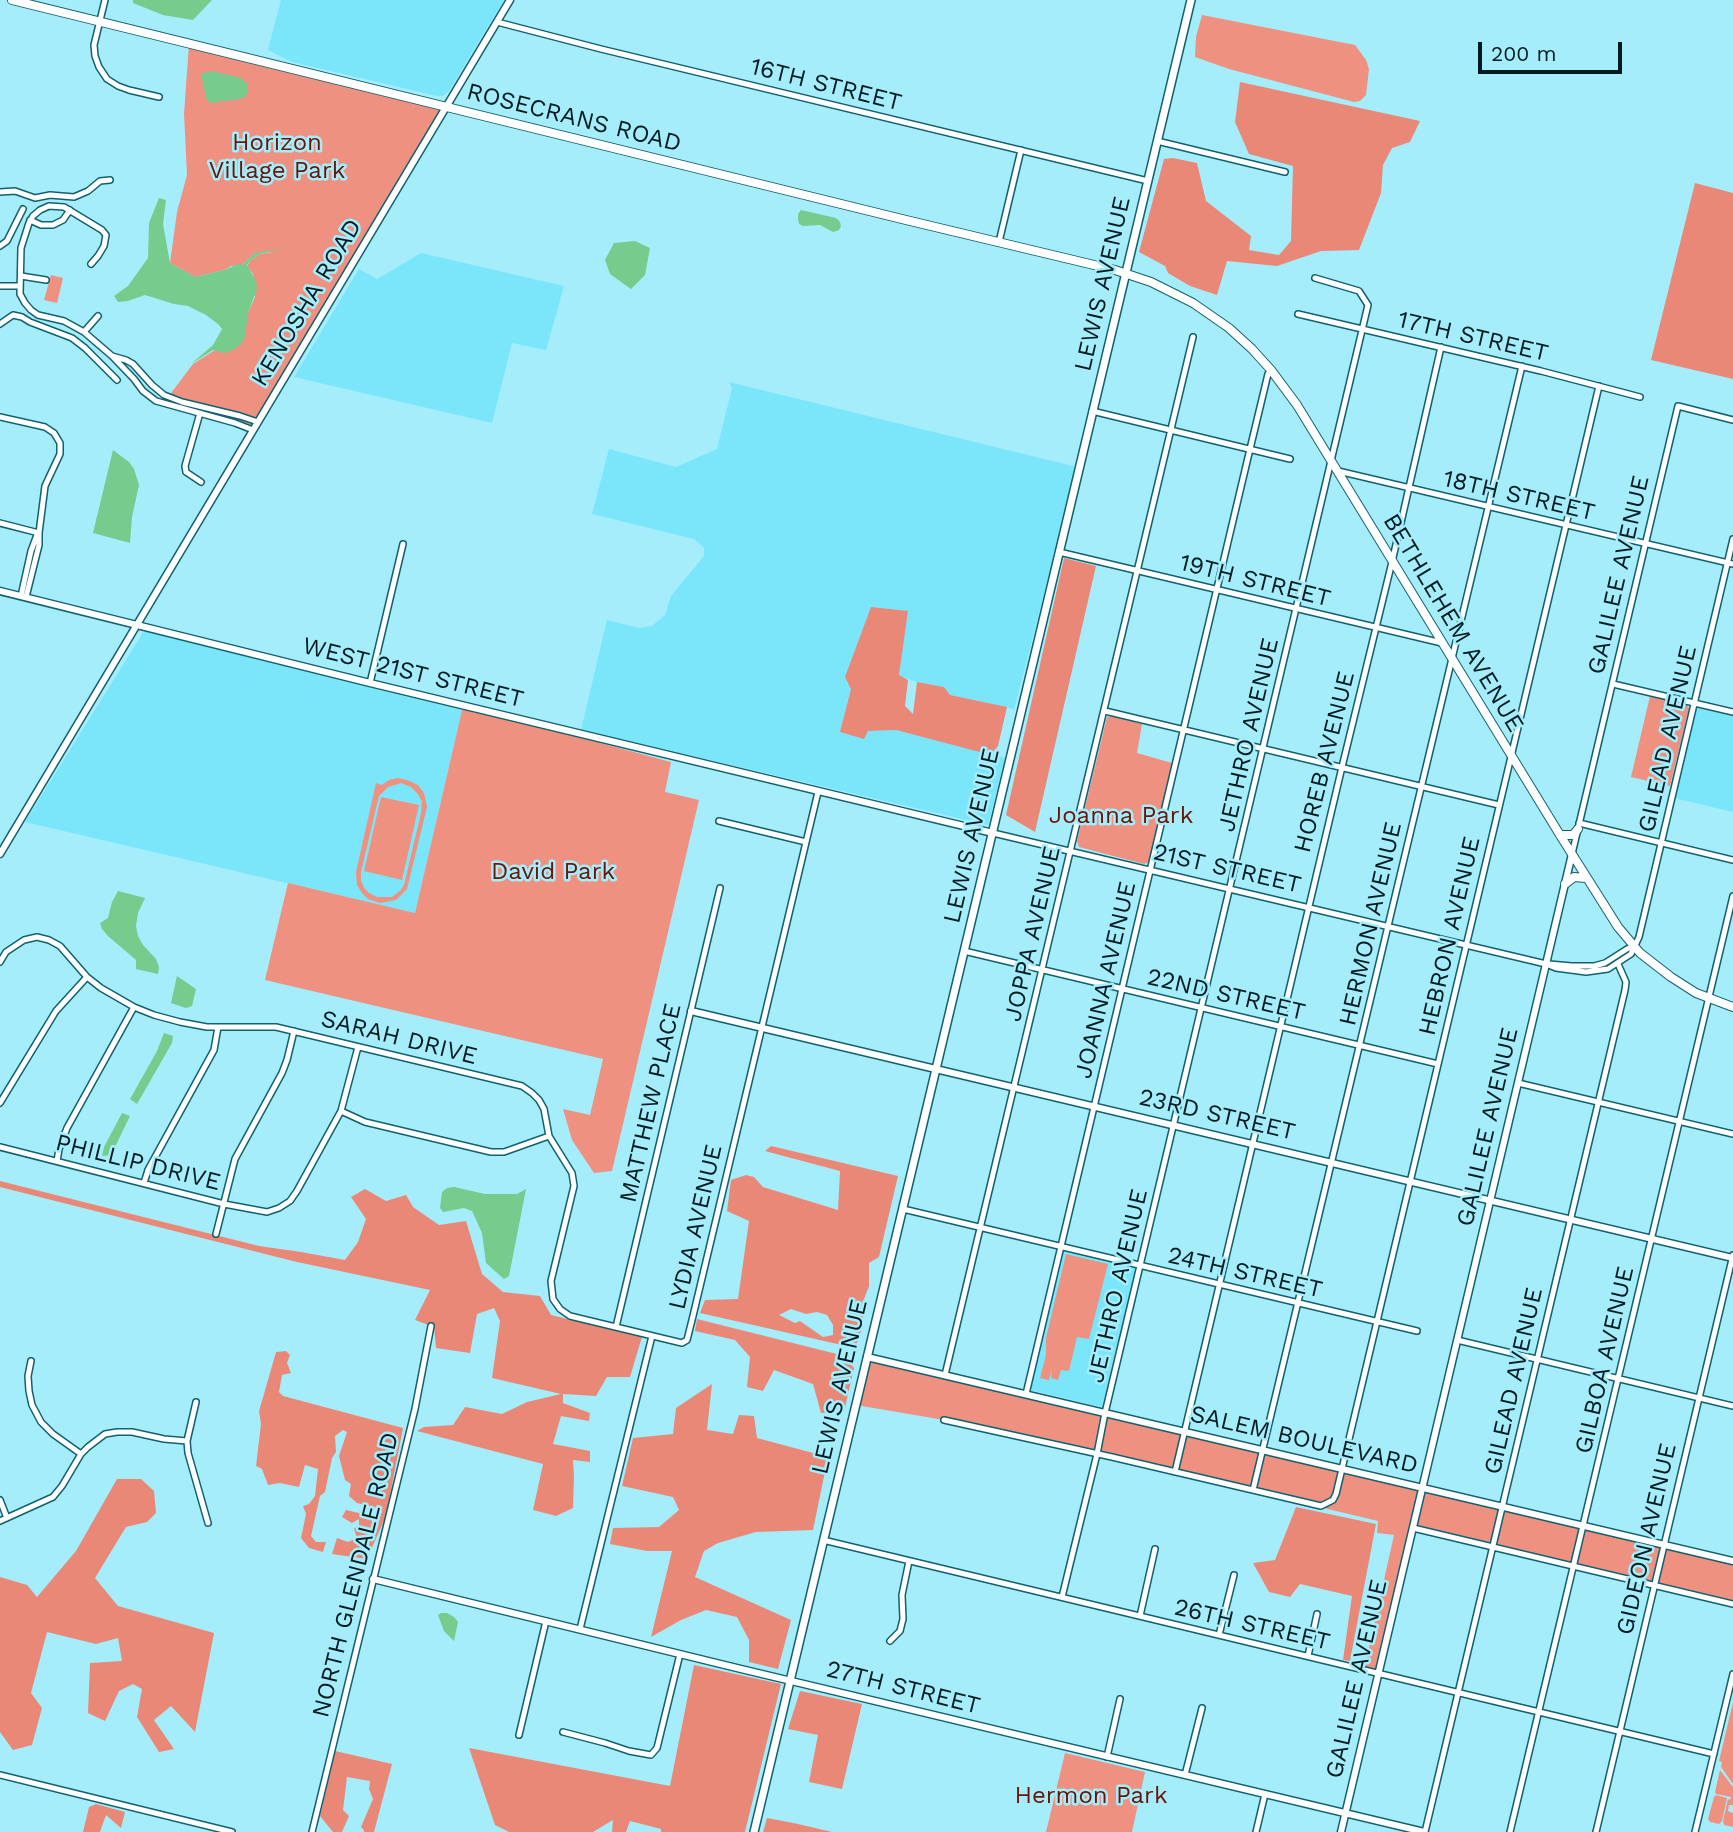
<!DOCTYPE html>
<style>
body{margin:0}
#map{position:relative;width:1733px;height:1832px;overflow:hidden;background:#a5edfb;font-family:"Work Sans",sans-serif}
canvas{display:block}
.scale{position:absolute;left:1478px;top:42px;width:144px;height:32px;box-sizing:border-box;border:4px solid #001b20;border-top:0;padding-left:9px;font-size:21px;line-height:24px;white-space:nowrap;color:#001b20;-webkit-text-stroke:5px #a5edfb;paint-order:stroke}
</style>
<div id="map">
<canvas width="1733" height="1832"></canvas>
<div class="scale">200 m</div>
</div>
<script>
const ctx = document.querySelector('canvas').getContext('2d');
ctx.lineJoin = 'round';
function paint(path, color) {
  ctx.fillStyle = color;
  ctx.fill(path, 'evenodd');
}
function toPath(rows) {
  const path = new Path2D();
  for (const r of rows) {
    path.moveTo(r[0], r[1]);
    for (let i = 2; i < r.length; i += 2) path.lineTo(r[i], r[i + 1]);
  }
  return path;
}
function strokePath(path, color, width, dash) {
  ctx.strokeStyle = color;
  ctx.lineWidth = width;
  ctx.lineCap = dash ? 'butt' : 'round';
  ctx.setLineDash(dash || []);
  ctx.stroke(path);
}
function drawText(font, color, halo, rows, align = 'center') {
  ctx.font = font + ' "Work Sans",sans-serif';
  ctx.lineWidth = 5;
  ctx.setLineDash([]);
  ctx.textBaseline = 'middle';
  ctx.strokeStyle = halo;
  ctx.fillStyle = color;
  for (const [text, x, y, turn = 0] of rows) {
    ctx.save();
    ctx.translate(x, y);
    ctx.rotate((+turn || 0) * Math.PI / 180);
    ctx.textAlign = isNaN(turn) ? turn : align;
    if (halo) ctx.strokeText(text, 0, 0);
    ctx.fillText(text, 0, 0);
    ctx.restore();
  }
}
const built = toPath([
 [281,0,504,0,449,91,443,96,437,96,292,62,268,50],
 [421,253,564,286,546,350,512,343,492,423,294,377,359,269,377,279],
 [729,382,1077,467,1014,710,1007,707,950,695,943,687,917,682,899,676,907,611,851,689,841,732,896,730,1005,758,988,825,581,730,607,620,639,628,652,626,665,615,671,596,704,556,704,548,694,539,592,514,609,449,676,467,717,449,732,388],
 [144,631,463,706,415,913,25,822],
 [1698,708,1733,716,1733,812,1674,798,1696,710],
 [1063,1250,1136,1268,1102,1407,1030,1390]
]);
const green = toPath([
 [1202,15,1355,45,1366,60,1369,69,1366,95,1360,101,1354,102,1229,69,1195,57,1196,37],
 [189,44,448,106,256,426,165,401,193,364,215,350,224,353,248,313,255,297,253,274,247,266,251,260,260,254,273,252,255,253,242,265,231,266,224,270,195,277,170,263,177,212,187,175,184,114],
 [51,275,63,278,57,303,44,300],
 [1650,696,1687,705,1689,708,1670,786,1631,777],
 [463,706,671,762,665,792,699,800,612,1171,594,1173,572,1140,563,1109,590,1115,603,1059,265,980,288,883,415,913],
 [1111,716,1142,724,1137,753,1172,763,1149,862,1144,864,1079,847,1077,841,1107,717],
 [398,778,407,780,418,785,424,793,427,807,407,889,396,900,380,903,368,899,362,893,357,885,356,872,376,783,382,785,389,780],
 [401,783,411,787,418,794,422,802,421,813,404,885,400,891,392,897,377,897,369,893,364,888,361,880,361,872,379,796,388,787],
 [381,797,419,805,402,880,364,871],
 [1066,1254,1108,1264,1089,1339,1077,1337,1069,1371,1061,1370,1058,1380,1051,1378,1052,1369,1049,1380,1040,1378,1046,1355,1046,1338],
 [867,1357,1733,1561,1733,1604,1413,1528,1378,1673,1364,1670,1394,1535,1377,1533,1378,1521,1097,1454,944,1420,856,1405],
 [1733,1702,1733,1784,1721,1767,1722,1762,1719,1761],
 [1065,1753,1145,1772,1132,1832,1046,1832],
 [1720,1770,1733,1787,1733,1805,1729,1805,1728,1811,1733,1813,1733,1827,1724,1825,1723,1821,1728,1799,1730,1800,1731,1797,1716,1794,1715,1792],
 [1716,1795,1727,1798,1722,1821,1719,1824,1710,1822,1708,1819,1714,1797]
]);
const forest = toPath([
 [1240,82,1420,121,1410,142,1392,148,1383,165,1381,193,1359,250,1321,251,1277,266,1227,261,1217,295,1190,286,1168,273,1165,266,1139,252,1164,159,1173,158,1197,163,1206,201,1251,236,1249,250,1279,255,1291,241,1293,166,1249,154,1235,122],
 [1695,183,1733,193,1733,379,1651,360],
 [1064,558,1096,566,1035,832,1006,815],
 [871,607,908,611,899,675,908,680,905,706,913,714,917,682,944,687,950,695,1007,707,998,746,991,755,896,730,868,731,864,739,840,732,851,689,845,677],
 [771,1146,898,1176,879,1257,869,1263,869,1286,861,1307,864,1323,855,1348,700,1313,705,1300,738,1299,749,1221,727,1211,731,1180,746,1175,754,1177,763,1187,838,1210,840,1171,765,1151],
 [791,1309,806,1314,817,1312,827,1315,833,1325,833,1335,823,1337,800,1321,795,1323,779,1315],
 [0,1181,259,1246,301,1252,345,1260,358,1242,366,1219,351,1197,365,1189,386,1201,406,1195,413,1207,439,1225,466,1221,482,1274,503,1292,540,1296,551,1315,642,1337,630,1377,607,1377,596,1396,563,1394,563,1403,590,1413,589,1421,561,1416,553,1444,590,1451,590,1462,573,1460,574,1477,573,1508,556,1516,533,1510,543,1464,417,1431,424,1427,453,1425,465,1407,502,1414,527,1402,561,1394,492,1378,500,1321,494,1308,477,1314,470,1353,436,1348,434,1327,415,1320,430,1290,297,1262,0,1187],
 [697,1319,845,1356,854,1368,844,1412,821,1413,813,1384,774,1370,763,1391,747,1387,750,1357,735,1340,695,1331],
 [286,1351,290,1355,287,1363,291,1373,282,1375,279,1392,283,1396,403,1428,386,1516,367,1559,332,1554,337,1538,348,1542,357,1538,354,1529,359,1525,359,1519,352,1523,342,1517,346,1510,372,1516,382,1513,381,1509,357,1503,349,1496,351,1484,345,1480,339,1456,347,1432,343,1430,335,1436,336,1452,332,1458,325,1492,320,1496,311,1536,316,1542,326,1542,323,1552,309,1548,301,1538,306,1514,303,1506,309,1504,315,1496,318,1469,305,1465,299,1487,280,1483,268,1485,262,1469,256,1466,261,1424,259,1411,264,1394,276,1352],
 [712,1384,707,1430,733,1434,739,1415,754,1416,757,1438,828,1457,813,1530,756,1532,718,1543,704,1551,695,1577,791,1620,778,1669,749,1662,749,1640,737,1617,706,1610,681,1620,651,1637,672,1551,647,1551,610,1544,613,1528,659,1527,679,1510,673,1497,622,1486,633,1438,673,1434,676,1408],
 [117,1479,141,1479,154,1491,156,1513,147,1522,126,1527,95,1578,118,1606,214,1633,195,1732,171,1706,154,1720,174,1749,159,1752,137,1717,142,1689,133,1684,119,1691,105,1721,88,1713,90,1663,122,1661,118,1638,96,1644,47,1632,31,1693,42,1708,32,1745,13,1750,0,1732,0,1577,27,1585,37,1597,76,1551],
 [1296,1507,1376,1524,1350,1661,1343,1660,1352,1596,1300,1584,1290,1597,1269,1592,1253,1563,1275,1560],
 [694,1665,781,1684,745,1832,661,1832,661,1829,630,1821,626,1832,612,1832,613,1820,593,1832,509,1832,495,1825,469,1748,670,1786],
 [800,1691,862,1704,842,1789,809,1782,818,1735,788,1729],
 [335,1751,392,1764,374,1832,364,1832,364,1830,361,1827,373,1799,369,1789,370,1781,347,1777,343,1810,349,1816,342,1832,333,1832,320,1816],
 [96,1804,125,1812,121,1828,106,1815,100,1832,83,1832,89,1807],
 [767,1818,798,1824,832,1832,763,1832]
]);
const water = toPath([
 [133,0,212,0,193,20,163,15,133,3],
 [211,71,241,78,248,85,248,92,245,97,236,100,230,100,210,103,206,98,201,74],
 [159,198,166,200,163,224,170,263,195,277,224,270,238,264,242,265,255,253,283,248,260,254,251,260,247,265,256,281,257,289,248,313,245,337,241,344,233,350,224,353,213,350,191,364,213,345,222,329,218,324,206,315,188,306,174,304,145,295,128,301,118,302,114,296,128,286,148,258,149,223],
 [801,210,836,218,840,222,841,226,839,230,833,232,820,225,803,226,799,224,798,219,798,214],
 [635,241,650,248,645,275,631,289,610,274,605,260,614,243],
 [113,450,129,462,134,469,139,485,132,517,130,543,93,533],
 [118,891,145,898,138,913,136,926,138,936,143,945,156,959,159,967,158,974,136,969,136,960,108,936,102,929,100,923,108,918,112,902],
 [177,976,196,989,192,1006,186,1008,171,1003],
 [164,1033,173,1036,172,1043,137,1104,130,1099,157,1051],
 [122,1113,130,1116,111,1155,102,1156,104,1147],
 [454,1187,485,1194,517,1194,526,1189,509,1276,504,1279,486,1263,482,1233,472,1211,464,1208,443,1212,440,1208,442,1192,447,1188],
 [441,1613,447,1613,454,1617,458,1622,454,1641,444,1631,438,1615]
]);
const minor = toPath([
 [105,0,94,45,95,56,99,67,107,79,118,86,129,90,159,97],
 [497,22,601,49,1148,181],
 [1157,141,1285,172],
 [0,192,15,191,35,198,50,195,74,197,88,191,100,181,110,180],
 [30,220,41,225,53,225,63,220,70,210],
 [999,242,1021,150],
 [0,246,7,241,23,209],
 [91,264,98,256,104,246,106,235,102,230,64,207,49,206,40,210,33,216,29,223,21,248,20,294,25,303,31,310,38,315,64,321,84,332,112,356,134,379,143,391,156,401,235,423,253,430],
 [21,276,46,280],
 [0,286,20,286],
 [1298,314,1541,371,1640,397],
 [0,324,13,315,22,317,30,322,72,338,85,348,117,380],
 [84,332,98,316],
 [112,356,126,360,133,364,152,385,164,395,182,402,240,416,258,422],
 [1092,411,1290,459],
 [200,413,185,466,186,472,201,482],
 [0,417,45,427,54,433,60,443,60,454,45,486,39,533,0,523],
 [1338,471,1733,564],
 [1059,552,1442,643],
 [21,596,31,551,37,535],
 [26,597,39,545,39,533],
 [370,683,403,544],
 [1613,684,1733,712],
 [1105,711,1499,805],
 [719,821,806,842],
 [1579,823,1733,860],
 [993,833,1546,964,1556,968,1586,972,1608,969,1631,954,1639,937,1733,539],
 [1572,854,1678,406,1733,420],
 [964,951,1438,1064],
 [0,962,6,952,24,940,37,937,49,940,60,946,87,977,101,988,134,1007,154,1015,180,1022,207,1027,276,1027,522,1086,532,1093,539,1100,544,1109,549,1136,572,1173,574,1186,551,1281,553,1299,560,1309,570,1316,682,1343,687,1340,693,1316,818,792],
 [1549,964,1572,966,1594,966,1605,963,1627,949,1634,946],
 [1518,1083,1733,1134],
 [0,1103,56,1011,87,977],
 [341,1111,365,1122,491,1152,504,1152,549,1136],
 [0,1147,224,1204,267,1212,279,1208,290,1201,297,1191,341,1111,358,1047],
 [57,1161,59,1149,67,1128,134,1007],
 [144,1183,148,1170,214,1050,218,1027],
 [903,1209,1417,1331],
 [216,1234,235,1159,282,1073,287,1060,294,1031],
 [616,1327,720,888],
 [1457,1340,1733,1406],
 [31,1361,28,1376,29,1391,32,1405,41,1422,53,1434,81,1454],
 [945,1375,1193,337],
 [1026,1394,1250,449,1268,374,1271,370],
 [196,1402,187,1441,188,1453,208,1523],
 [944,1420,1112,1457,1321,1506,1333,1500,1336,1494,1599,386],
 [1175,1472,1342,767,1392,562,1441,347],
 [1253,1490,1522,366],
 [0,1500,7,1518],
 [0,1521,53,1497,62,1486,81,1454,88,1447,105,1434,117,1432,132,1432,164,1439,187,1441],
 [1413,1528,1733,1604],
 [823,1540,1714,1754],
 [1062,1597,1097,1454,1105,1413,1368,305,1359,291,1315,278],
 [1140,1616,1155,1549],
 [580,1629,652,1336],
 [1219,1635,1234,1575],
 [890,1641,900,1631,903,1619,902,1595,909,1561],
 [1308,1656,1317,1614],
 [563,1732,605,1743,629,1751,651,1755,657,1748,680,1654],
 [519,1735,546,1621],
 [1107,1757,1120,1699],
 [0,1775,232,1832],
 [1185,1775,1202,1708],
 [312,1832,415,1409,431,1326],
 [1256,1832,1265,1794],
 [1425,1832,1625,990,1626,982,1618,964],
 [1510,1832,1733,896],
 [1596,1832,1733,1255],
 [1695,1832,1733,1674]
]);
const tertiary = toPath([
 [0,591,370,683,993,833],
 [0,854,510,0],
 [691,1011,1733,1258],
 [867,1357,1733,1561],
 [373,1579,741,1669,1424,1832],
 [1341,1832,1572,854]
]);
const secondary = toPath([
 [754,1832,1191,0]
]);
const primary = toPath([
 [12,0,906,220,1115,270,1151,282,1193,303,1229,328,1252,349,1271,370,1297,405,1560,835,1618,927,1640,953,1671,977,1696,993,1733,1007],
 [1560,835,1573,835,1578,829],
 [1565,884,1574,877,1586,878]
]);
const streetNames = [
 ["16TH STREET",826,85,14],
 ["ROSECRANS ROAD",574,118,14],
 ["LEWIS AVENUE",1103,284,-77],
 ["KENOSHA ROAD",307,303,-59],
 ["17TH STREET",1473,337,13],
 ["18TH STREET",1519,496,13],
 ["GALILEE AVENUE",1619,575,-77],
 ["19TH STREET",1255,581,14],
 ["BETHLEHEM AVENUE",1453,623,59],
 ["WEST 21ST STREET",413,673,14],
 ["JETHRO AVENUE",1249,735,-77],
 ["GILEAD AVENUE",1668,739,-77],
 ["HOREB AVENUE",1325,762,-76],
 ["LEWIS AVENUE",972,836,-77],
 ["21ST STREET",1227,869,13],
 ["HERMON AVENUE",1371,924,-77],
 ["JOPPA AVENUE",1033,934,-77],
 ["HEBRON AVENUE",1450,936,-77],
 ["JOANNA AVENUE",1106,980,-77],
 ["22ND STREET",1226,995,13],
 ["SARAH DRIVE",399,1038,14],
 ["MATTHEW PLACE",651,1103,-77],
 ["23RD STREET",1217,1115,13],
 ["GALILEE AVENUE",1488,1127,-77],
 ["PHILLIP DRIVE",138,1163,14],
 ["LYDIA AVENUE",696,1227,-77],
 ["24TH STREET",1245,1273,13],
 ["JETHRO AVENUE",1118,1286,-77],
 ["GILBOA AVENUE",1605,1360,-77],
 ["GILEAD AVENUE",1514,1381,-77],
 ["LEWIS AVENUE",840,1387,-77],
 ["SALEM BOULEVARD",1304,1440,13],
 ["GIDEON AVENUE",1647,1539,-77],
 ["NORTH GLENDALE ROAD",356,1575,-76],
 ["26TH STREET",1252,1625,13],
 ["GALILEE AVENUE",1357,1679,-77],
 ["27TH STREET",903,1688,14]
];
const parkNames = [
 ["Horizon",277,143],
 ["Village Park",277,171],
 ["Joanna Park",1121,816],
 ["David Park",553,872],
 ["Hermon Park",1091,1796]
];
paint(built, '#7be6fa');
paint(green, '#ee9180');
paint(forest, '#ea8877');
paint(water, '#76cc8c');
strokePath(minor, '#11616e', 8);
strokePath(tertiary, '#11616e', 9);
strokePath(secondary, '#11616e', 10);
strokePath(primary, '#11616e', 10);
strokePath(minor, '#fff', 5);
strokePath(tertiary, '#fff', 6);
strokePath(secondary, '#fff', 7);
strokePath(primary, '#fff', 8);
drawText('24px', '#001b20', '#a5edfb', streetNames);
drawText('24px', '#6b1408', '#a5edfb', parkNames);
</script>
